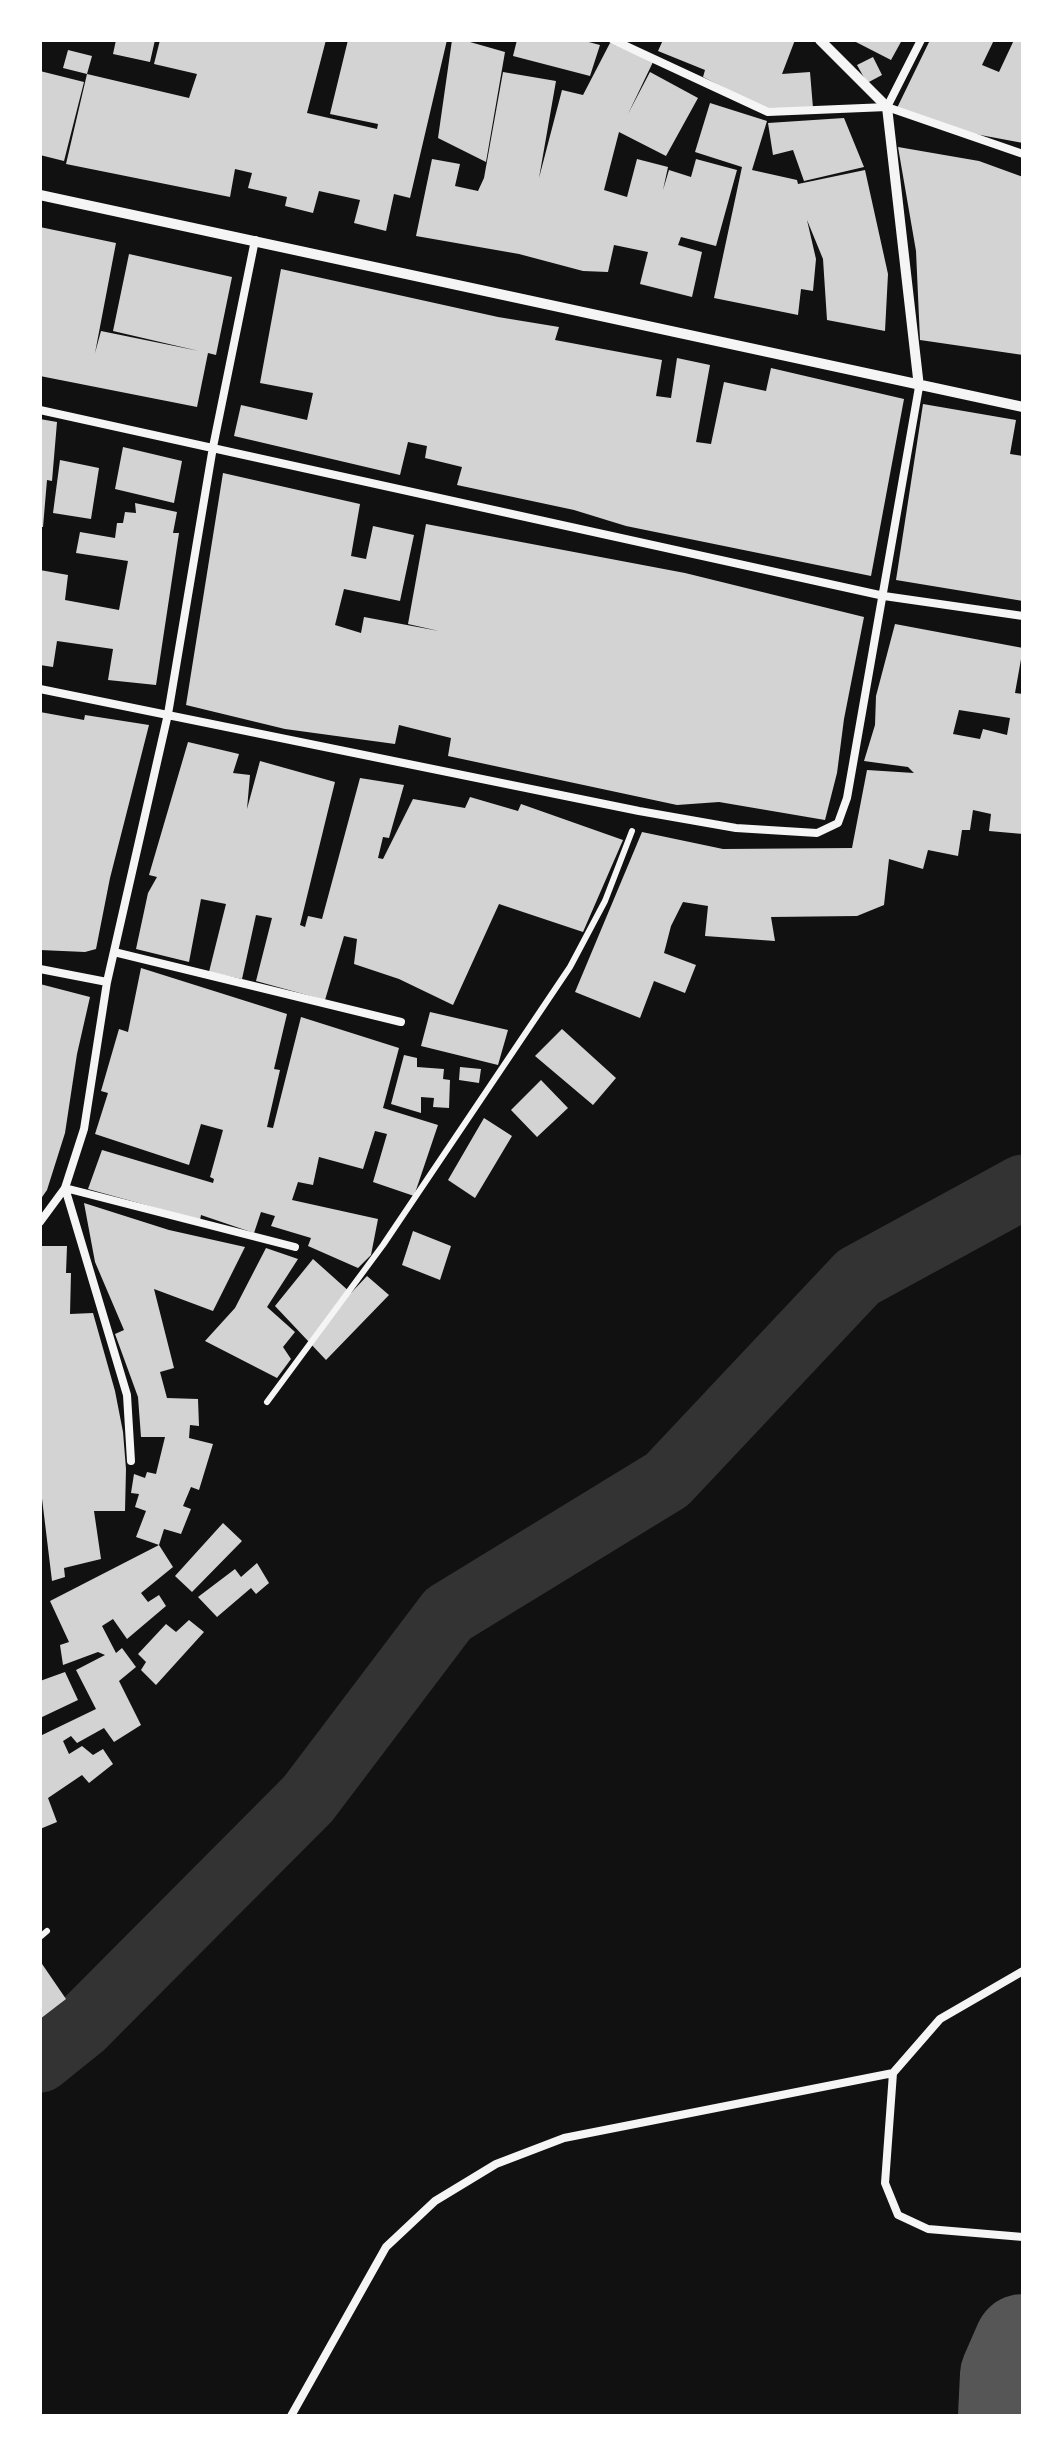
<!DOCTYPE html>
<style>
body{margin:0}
#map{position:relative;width:1063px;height:2456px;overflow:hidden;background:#111;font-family:"Source Sans 3",sans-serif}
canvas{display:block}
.frame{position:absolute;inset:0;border:42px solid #fff;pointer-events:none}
</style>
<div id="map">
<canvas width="1063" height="2456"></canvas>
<div class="frame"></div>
</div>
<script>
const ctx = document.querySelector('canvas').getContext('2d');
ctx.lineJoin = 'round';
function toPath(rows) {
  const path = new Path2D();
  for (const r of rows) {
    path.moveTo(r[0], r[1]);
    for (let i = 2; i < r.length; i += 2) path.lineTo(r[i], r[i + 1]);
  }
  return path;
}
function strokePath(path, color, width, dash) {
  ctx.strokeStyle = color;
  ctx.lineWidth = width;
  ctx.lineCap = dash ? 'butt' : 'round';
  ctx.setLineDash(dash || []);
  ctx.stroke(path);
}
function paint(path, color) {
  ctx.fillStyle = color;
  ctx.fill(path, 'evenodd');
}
const river = toPath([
 [40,2060,81,2027,308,1799,448,1614,667,1480,858,1277,1023,1187]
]);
const taxiway = toPath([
 [1007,2416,1009,2375,1023,2343]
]);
const building = toPath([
 [116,40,155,40,150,62,113,54],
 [160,40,326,40,307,113,377,129,378,124,330,114,348,40,447,40,410,198,394,194,386,231,354,223,360,200,319,191,313,213,285,206,287,197,248,188,252,173,235,169,230,197,66,164,87,74,189,98,197,74,154,64],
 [452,40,463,40,505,52,486,162,438,138],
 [517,40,581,40,600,45,590,76,513,56],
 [663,40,795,40,782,74,810,72,813,108,768,110,703,77,705,70,658,51],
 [852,40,902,40,891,60],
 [930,40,994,40,982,65,999,72,1014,40,1023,40,1023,143,959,131,897,108],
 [610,43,653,62,628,114,650,72,698,98,666,156,619,132,604,190,627,197,637,159,668,167,663,190,669,170,691,177,696,159,737,170,716,246,681,237,678,245,702,252,692,297,640,284,648,252,614,245,608,272,583,271,519,254,416,236,432,159,460,164,455,186,478,191,484,178,503,72,556,81,539,178,562,90,583,95],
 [68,50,92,56,87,74,63,68],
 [873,57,882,75,867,83,857,65],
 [40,71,84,82,64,161,40,155],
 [710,103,767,121,752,170,797,180,798,184,865,170,888,274,885,331,827,320,823,259,807,220,816,259,813,291,801,289,798,315,714,298,742,167,695,152],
 [844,118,864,167,804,181,793,150,773,155,768,123],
 [898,147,979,161,1023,177,1023,355,920,340,916,251],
 [40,227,116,243,95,353,101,331,199,351,113,331,129,254,232,277,216,355,208,353,197,407,40,376],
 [281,269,498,317,559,327,555,340,662,360,656,396,671,398,677,358,710,365,696,442,711,444,724,382,766,391,771,368,904,399,871,576,626,526,574,510,457,485,462,467,425,458,427,446,408,442,400,475,234,436,241,405,307,420,313,393,260,383],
 [923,404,1016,420,1010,454,1023,456,1023,601,896,580],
 [40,419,57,422,52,481,47,480,43,527,40,527],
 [123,447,182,461,174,503,115,489],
 [60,460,99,468,91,519,53,513],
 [223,473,360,504,351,556,366,559,373,526,414,535,400,601,344,589,335,625,361,633,364,617,439,631,408,624,426,524,685,573,864,617,844,719,837,773,825,820,719,802,677,805,448,756,451,738,399,725,395,744,285,729,186,705],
 [135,503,177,512,173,533,179,533,156,685,108,680,113,649,57,641,53,667,40,665,40,570,68,575,65,600,119,610,128,561,76,553,80,532,115,538,117,523,123,523,125,512,136,513],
 [895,624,1023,648,1015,693,1023,694,1023,834,989,831,991,814,973,810,970,830,962,830,958,856,928,850,923,869,889,859,884,905,857,916,771,917,775,941,705,936,708,906,683,902,671,926,664,953,696,965,685,993,654,981,640,1018,575,992,642,832,723,849,852,848,867,770,914,773,908,767,864,761,875,725,876,696],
 [959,710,1010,718,1007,735,983,729,980,739,953,734],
 [40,712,84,720,85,715,149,725,110,878,96,949,85,952,40,950],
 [188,742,239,754,233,773,250,775,247,809,260,761,335,782,300,925,305,927,308,916,322,919,360,778,404,785,389,838,383,837,378,858,383,859,413,799,465,808,470,797,518,811,521,804,623,840,583,932,499,904,453,1005,399,979,354,964,357,939,344,936,325,1000,256,981,272,918,256,915,242,979,209,972,226,904,201,899,189,962,136,949,148,893,157,877,149,875],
 [141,968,287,1014,274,1069,280,1070,267,1127,273,1128,301,1017,399,1048,383,1108,438,1125,414,1196,373,1182,387,1134,375,1131,363,1169,319,1157,313,1185,298,1182,292,1200,378,1219,371,1255,358,1268,308,1246,311,1238,271,1226,275,1216,261,1212,254,1233,201,1215,200,1220,88,1189,102,1150,213,1183,214,1179,210,1177,223,1130,201,1124,189,1165,95,1134,108,1093,101,1091,119,1029,128,1032],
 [40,984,90,997,77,1054,65,1133,47,1190,40,1200],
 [430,1012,508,1030,498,1065,421,1046],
 [562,1029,616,1078,593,1105,535,1056],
 [404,1055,417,1058,417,1067,444,1069,443,1079,450,1080,449,1108,433,1107,434,1098,421,1097,421,1113,391,1104],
 [460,1067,481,1069,479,1083,459,1080],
 [541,1080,568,1108,537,1137,511,1110],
 [484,1118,512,1136,475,1198,448,1180],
 [84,1203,169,1230,245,1247,213,1311,154,1289,174,1368,160,1372,167,1398,198,1399,199,1426,190,1425,189,1438,213,1444,199,1490,191,1487,183,1506,191,1509,181,1534,164,1529,159,1545,136,1537,146,1511,135,1507,139,1494,131,1493,134,1474,145,1478,147,1472,156,1474,165,1437,141,1437,138,1397,115,1334,124,1330,95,1262],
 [413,1231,451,1246,440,1280,402,1265],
 [42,1246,67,1246,66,1273,71,1273,70,1314,93,1313,115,1391,123,1432,126,1469,125,1511,94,1511,101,1559,64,1568,65,1577,52,1581,40,1482],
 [266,1248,298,1259,267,1307,295,1332,283,1347,291,1359,277,1378,205,1341,235,1308],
 [313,1259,351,1293,367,1276,389,1295,326,1360,275,1306],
 [223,1523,242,1541,192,1592,175,1576],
 [159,1545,173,1567,141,1593,148,1602,159,1595,166,1606,127,1639,113,1619,102,1626,116,1653,122,1648,136,1667,119,1681,141,1725,114,1742,104,1728,77,1743,71,1736,63,1741,69,1754,82,1746,93,1755,103,1749,113,1764,89,1783,82,1775,48,1798,57,1822,40,1829,40,1736,96,1709,76,1670,105,1655,98,1652,63,1665,60,1645,69,1642,50,1601],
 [257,1563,269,1583,256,1594,251,1588,217,1617,198,1597,235,1569,241,1577],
 [189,1620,204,1632,156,1685,141,1670,146,1662,138,1654,166,1624,176,1632],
 [65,1672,78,1700,40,1718,40,1681],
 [40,1961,66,1999,40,2019]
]);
const path = toPath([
 [267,1402,383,1245,570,967,605,901,632,831],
 [40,1937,47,1931]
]);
const service = toPath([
 [613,40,768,112,887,107,1023,154],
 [887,107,921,40],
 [40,410,884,596,1023,616],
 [40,689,639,811,736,828,817,833,838,823,847,798,919,387],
 [114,952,401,1022],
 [40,969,107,982],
 [65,1188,127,1395,131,1461],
 [65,1188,295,1247],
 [40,1222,65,1188,84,1129,107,982,168,714,213,447,255,240],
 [1023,1971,940,2019,893,2073,885,2183,898,2215,928,2229,1023,2237],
 [291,2416,386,2247,435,2201,496,2164,564,2138,893,2073]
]);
const minor = toPath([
 [820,40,887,107,919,387],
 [40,195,1023,407]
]);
strokePath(river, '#333', 65);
strokePath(taxiway, '#565656', 98);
paint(building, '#d3d3d3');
strokePath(path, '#f5f5f5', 6);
strokePath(service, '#f5f5f5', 8);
strokePath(minor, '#f5f5f5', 10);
</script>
